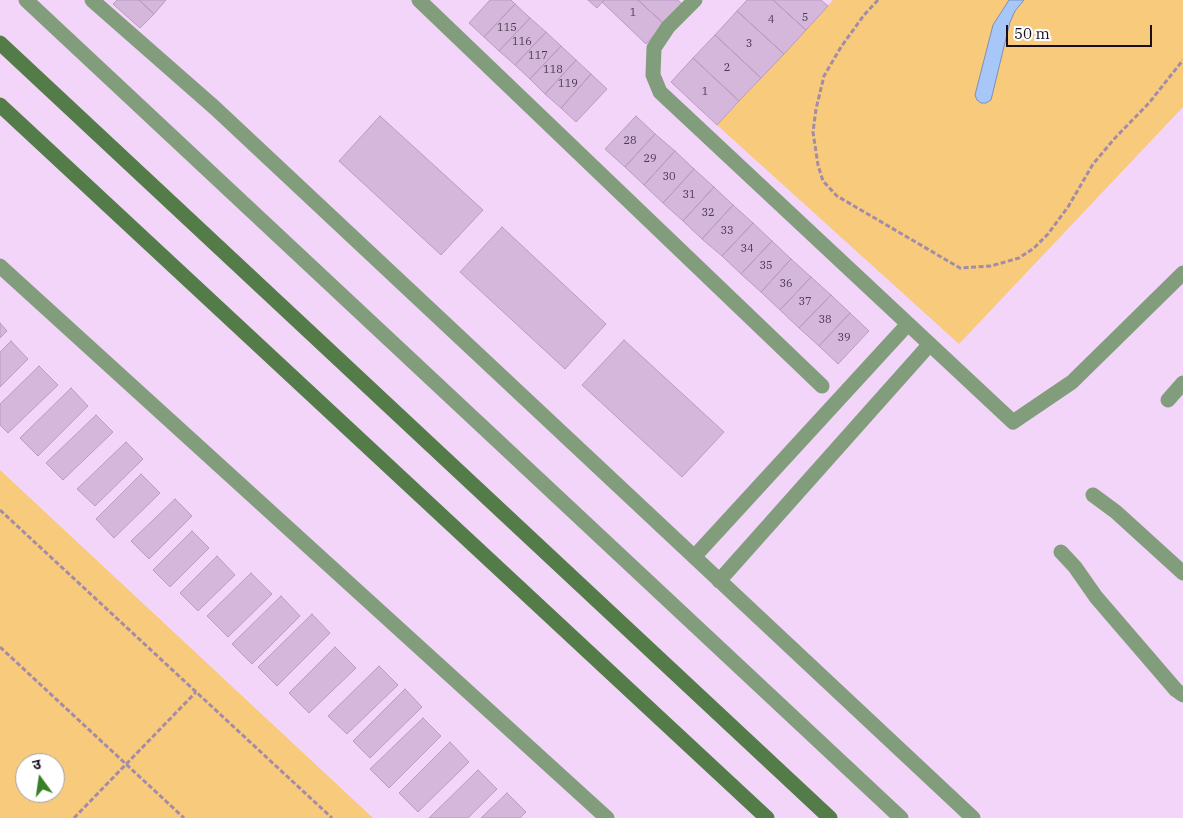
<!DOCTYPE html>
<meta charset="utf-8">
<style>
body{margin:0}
#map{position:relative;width:1183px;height:818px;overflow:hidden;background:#f3d5fa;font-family:"IBM Plex Serif","Noto Sans Devanagari",serif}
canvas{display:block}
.north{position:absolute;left:15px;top:753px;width:50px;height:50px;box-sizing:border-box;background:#fff;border:1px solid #a39fa5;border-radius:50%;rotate:346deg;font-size:14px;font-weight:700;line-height:20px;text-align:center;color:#1a101d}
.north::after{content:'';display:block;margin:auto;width:18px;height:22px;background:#388026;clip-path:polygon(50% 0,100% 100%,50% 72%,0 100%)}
.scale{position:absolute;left:1006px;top:25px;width:146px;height:22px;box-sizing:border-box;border:2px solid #1a101d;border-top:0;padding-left:6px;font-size:15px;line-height:18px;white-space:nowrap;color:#1a101d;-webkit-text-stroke:4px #fff;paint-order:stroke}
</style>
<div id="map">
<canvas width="1183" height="818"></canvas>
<div class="north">उ</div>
<div class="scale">50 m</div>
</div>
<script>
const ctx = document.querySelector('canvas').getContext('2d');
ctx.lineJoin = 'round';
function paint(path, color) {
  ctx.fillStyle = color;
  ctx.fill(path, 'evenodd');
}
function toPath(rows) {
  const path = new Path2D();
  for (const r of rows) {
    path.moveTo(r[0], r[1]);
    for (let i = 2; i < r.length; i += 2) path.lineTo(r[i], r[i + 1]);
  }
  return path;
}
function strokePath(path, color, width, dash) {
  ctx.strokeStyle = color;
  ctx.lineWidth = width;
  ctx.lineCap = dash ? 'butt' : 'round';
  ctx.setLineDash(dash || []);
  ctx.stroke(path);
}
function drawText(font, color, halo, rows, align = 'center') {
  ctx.font = font + ' "IBM Plex Serif",serif';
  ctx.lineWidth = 4;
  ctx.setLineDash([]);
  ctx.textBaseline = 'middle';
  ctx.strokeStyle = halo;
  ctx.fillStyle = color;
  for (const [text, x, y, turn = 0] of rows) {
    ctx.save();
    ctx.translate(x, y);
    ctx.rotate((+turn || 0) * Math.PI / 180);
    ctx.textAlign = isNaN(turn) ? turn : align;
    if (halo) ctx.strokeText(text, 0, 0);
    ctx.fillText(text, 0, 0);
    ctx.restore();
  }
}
const green = toPath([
 [833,0,1183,0,1183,107,959,344,717,125],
 [0,470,373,818,0,818],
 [25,763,55,763,55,793,25,793]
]);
const water = toPath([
 [1009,0,1024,0,1015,11,1010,22,991,100,986,103,981,103,977,100,975,95,993,25,1009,0]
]);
const building = toPath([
 [117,0,139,0,154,14,140,28,113,4,117,0],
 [139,0,166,0,154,14,139,0],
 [490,0,511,0,515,4,484,37,469,23,490,0],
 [588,0,604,0,597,8,588,0],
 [604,0,638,0,664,24,646,44,602,2,604,0],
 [638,0,678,0,683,5,664,24,638,0],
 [747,0,773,0,806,30,784,54,737,11,747,0],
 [773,0,821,0,828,6,806,30,773,0],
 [515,4,530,18,499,51,484,37,515,4],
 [737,11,784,54,761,78,715,35,737,11],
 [530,18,546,32,515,65,499,51,530,18],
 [546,32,561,46,530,79,515,65,546,32],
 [715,35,761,78,739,101,693,58,715,35],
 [561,46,576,60,545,94,530,79,561,46],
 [693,58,739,101,717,125,671,82,693,58],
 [576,60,591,74,561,108,545,94,576,60],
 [591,74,607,89,576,122,561,108,591,74],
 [380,116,483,210,441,255,339,161,380,116],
 [636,116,655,134,625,167,605,149,636,116],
 [655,134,675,151,644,185,625,167,655,134],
 [675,151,694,169,663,203,644,185,675,151],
 [694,169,714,187,683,221,663,203,694,169],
 [714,187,733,205,702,239,683,221,714,187],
 [733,205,753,223,722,256,702,239,733,205],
 [753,223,772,241,741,274,722,256,753,223],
 [502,227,606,324,565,369,460,272,502,227],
 [772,241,791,259,761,292,741,274,772,241],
 [791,259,811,277,780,310,761,292,791,259],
 [811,277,831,295,799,328,780,310,811,277],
 [831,295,850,313,819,346,799,328,831,295],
 [850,313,869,331,838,364,819,346,850,313],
 [0,323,7,331,0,338,0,323],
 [624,340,724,432,682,477,582,385,624,340],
 [11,341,28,359,0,387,0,352,11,341],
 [39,366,58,385,8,433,0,425,0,404,39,366],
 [71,388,88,406,38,456,20,438,71,388],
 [96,415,113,432,63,480,46,463,96,415],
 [126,442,143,459,95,506,77,489,126,442],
 [141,474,160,493,114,538,96,519,141,474],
 [175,499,192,516,149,559,131,541,175,499],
 [192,531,209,548,170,587,153,570,192,531],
 [217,556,235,575,198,611,180,593,217,556],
 [251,573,272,594,228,637,207,616,251,573],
 [281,596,300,616,252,664,232,644,281,596],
 [312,614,330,633,277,686,258,667,312,614],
 [335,647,356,668,309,713,289,693,335,647],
 [379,666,398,685,347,734,328,716,379,666],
 [405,689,422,707,370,758,353,741,405,689],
 [423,718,441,736,389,788,370,769,423,718],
 [450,742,469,762,418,812,399,793,450,742],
 [478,770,497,789,468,818,429,818,478,770],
 [507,793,526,812,520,818,481,818,507,793]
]);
const path = toPath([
 [878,0,864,15,841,47,824,76,816,109,813,132,818,165,823,181,837,196,960,268,991,266,1019,258,1034,248,1048,234,1068,207,1093,164,1115,138,1149,103,1183,60],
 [0,510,332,818],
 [0,647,184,818],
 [74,818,196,692]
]);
const street = toPath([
 [26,0,901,818],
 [92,0,215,108,973,818],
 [419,0,822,386],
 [695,0,668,27,654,48,653,75,660,92,1013,422,1072,382,1183,273],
 [0,266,607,818],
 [1168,400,1183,383],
 [1093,495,1116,512,1183,573],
 [1061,552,1075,567,1096,597,1176,690,1183,695],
 [694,557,908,324],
 [719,581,930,344]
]);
const secondary = toPath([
 [0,43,830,818],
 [0,105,767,818]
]);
const numberNames = [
 ["1",633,13],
 ["5",805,18],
 ["4",771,20],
 ["115",507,28],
 ["116",522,42],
 ["3",749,44],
 ["117",538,56],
 ["2",727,68],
 ["118",553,70],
 ["119",568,84],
 ["1",705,92],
 ["28",630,141],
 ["29",650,159],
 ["30",669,177],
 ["31",689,195],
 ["32",708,213],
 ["33",727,231],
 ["34",747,249],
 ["35",766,266],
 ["36",786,284],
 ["37",805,302],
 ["38",825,320],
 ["39",844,338]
];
paint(green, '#f7ca7c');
paint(water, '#a8c7f9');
strokePath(water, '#7d90b7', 1);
paint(building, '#d5b7dc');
strokePath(building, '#b89bbf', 1);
strokePath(path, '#a38ca8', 3, [5, 2.5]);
strokePath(street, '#819d7b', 15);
strokePath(secondary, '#537c49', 15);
drawText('11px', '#493a4d', null, numberNames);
</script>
